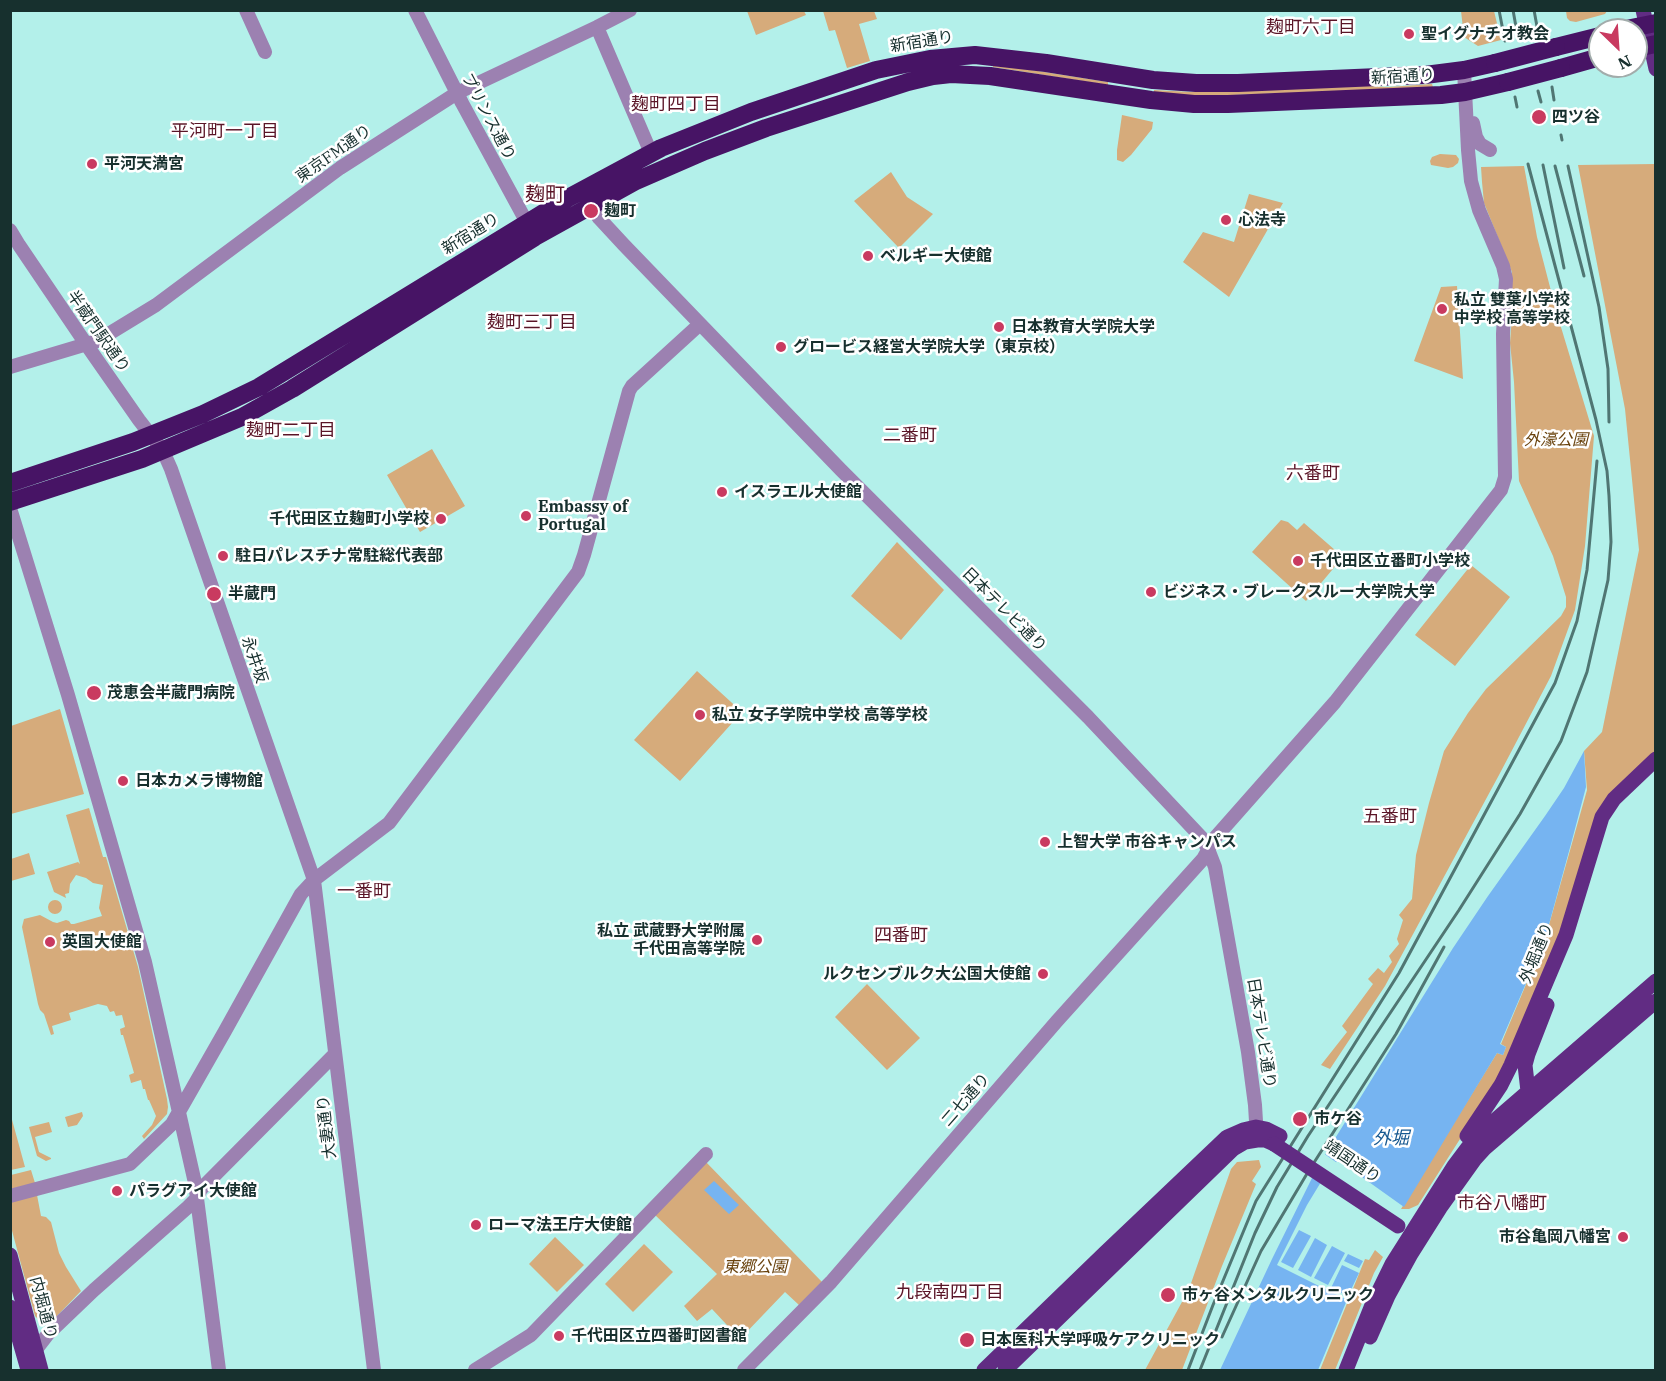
<!DOCTYPE html>
<meta charset="utf-8">
<style>
body{margin:0}
#map{position:relative;width:1666px;height:1381px;overflow:hidden;background:#b3f0ea;font-family:"IBM Plex Serif",serif}
canvas{display:block}
.frame{position:absolute;inset:0;border:12px solid #17302e;pointer-events:none}
.north{position:absolute;left:1588px;top:18px;width:60px;height:60px;box-sizing:border-box;background:#fff;border:2px solid #a2acab;border-radius:50%;rotate:155deg;font-size:16px;font-weight:700;line-height:24px;text-align:center;color:#17302e}
.north::after{content:'';display:block;margin:auto;width:21px;height:27px;background:#c93a60;clip-path:polygon(50% 0,100% 100%,50% 72%,0 100%)}
</style>
<div id="map">
<canvas width="1666" height="1381"></canvas>
<div class="frame"></div>
<div class="north">N</div>
</div>
<script>
const ctx = document.querySelector('canvas').getContext('2d');
ctx.lineJoin = 'round';
function paint(path, color) {
  ctx.fillStyle = color;
  ctx.fill(path, 'evenodd');
}
function toPath(rows) {
  const path = new Path2D();
  for (const r of rows) {
    if (r.length === 3) {
      path.moveTo(r[0] + r[2], r[1]);
      path.arc(r[0], r[1], r[2], 0, 2 * Math.PI);
      continue;
    }
    path.moveTo(r[0], r[1]);
    for (let i = 2; i < r.length; i += 2) path.lineTo(r[i], r[i + 1]);
  }
  return path;
}
function strokePath(path, color, width, dash) {
  ctx.strokeStyle = color;
  ctx.lineWidth = width;
  ctx.lineCap = dash ? 'butt' : 'round';
  ctx.setLineDash(dash || []);
  ctx.stroke(path);
}
function drawText(font, color, halo, rows, align = 'center') {
  ctx.font = font + ' "IBM Plex Serif","Noto Sans JP",serif';
  ctx.lineWidth = 5;
  ctx.setLineDash([]);
  ctx.textBaseline = 'middle';
  ctx.strokeStyle = halo;
  ctx.fillStyle = color;
  for (const [text, x, y, turn = 0] of rows) {
    ctx.save();
    ctx.translate(x, y);
    ctx.rotate((+turn || 0) * Math.PI / 180);
    ctx.textAlign = isNaN(turn) ? turn : align;
    if (halo) ctx.strokeText(text, 0, 0);
    ctx.fillText(text, 0, 0);
    ctx.restore();
  }
}
const green = toPath([
 [747,11,804,11,806,15,756,35],
 [823,11,874,11,877,19,859,24,870,61,847,68,835,30,829,31],
 [1461,11,1494,11,1501,40,1478,46,1464,37],
 [1566,11,1566,10,1607,11,1605,14,1576,22,1570,21,1567,18],
 [993,64,1108,82,1108,85,993,67],
 [1432,84,1433,87,1415,89,1202,96,1154,93,1154,90,1191,92,1348,85,1388,87],
 [1122,115,1153,122,1152,129,1131,155,1123,162,1117,160,1117,150],
 [1440,154,1456,155,1459,159,1458,163,1453,167,1448,168,1431,165,1430,161,1432,157],
 [1655,164,1655,755,1604,807,1572,911,1495,1084,1418,1205,1409,1209,1401,1209,1497,1053,1503,1055,1506,1047,1501,1044,1545,939,1587,790,1584,751,1602,732,1639,550,1625,409,1578,165],
 [1524,166,1537,237,1557,314,1594,436,1585,546,1575,610,1551,676,1499,775,1385,986,1330,1069,1321,1065,1347,1032,1342,1026,1373,984,1368,979,1378,968,1384,973,1392,962,1389,956,1399,944,1397,939,1403,920,1399,915,1412,899,1416,855,1429,803,1444,751,1468,713,1486,689,1561,616,1566,607,1566,597,1553,556,1519,481,1514,382,1510,343,1512,315,1512,272,1484,203,1482,182,1481,167],
 [891,172,907,197,933,214,899,248,854,201],
 [1249,194,1283,203,1229,297,1183,262,1203,232,1234,242],
 [1457,286,1463,379,1414,361,1441,287],
 [432,449,465,506,420,532,387,475],
 [1281,520,1288,522,1297,530,1304,523,1343,557,1306,601,1252,552],
 [897,542,944,590,901,640,851,596],
 [1471,565,1510,597,1455,666,1415,635],
 [697,671,742,712,680,781,634,740],
 [60,709,84,794,11,814,11,726],
 [89,808,103,857,106,857,138,967,167,1099,168,1107,167,1114,144,1139,142,1136,152,1125,156,1116,149,1100,148,1100,145,1089,143,1089,141,1080,131,1083,129,1075,134,1073,123,1035,121,1035,120,1029,125,1027,122,1015,116,1016,114,1011,110,1012,107,1006,98,1004,69,1013,71,1020,52,1026,54,1034,51,1035,44,1014,40,1010,38,1004,22,927,24,919,40,915,53,922,57,923,66,920,69,921,71,924,74,924,102,916,99,908,103,885,93,883,86,878,76,875,70,884,69,893,65,894,66,898,54,892,47,872,78,862,80,864,66,815],
 [29,853,35,874,11,881,11,859],
 [55,907,7],
 [867,984,920,1038,887,1070,835,1017],
 [82,1112,83,1116,77,1125,68,1127,65,1117],
 [11,1116,25,1167,11,1170,10,1170],
 [49,1122,52,1132,35,1137,39,1152,51,1158,51,1159,46,1161,37,1156,29,1127],
 [1259,1160,1261,1167,1252,1181,1256,1184,1222,1266,1182,1370,1145,1370,1189,1289,1231,1169,1237,1162],
 [706,1162,822,1282,799,1305,785,1292,740,1339,712,1309,697,1321,684,1306,717,1274,655,1215],
 [31,1170,35,1183,11,1189,11,1175],
 [37,1195,41,1216,46,1217,51,1222,59,1253,66,1267,81,1291,54,1319,47,1323,41,1322,35,1316,11,1227,10,1203,14,1201],
 [555,1237,584,1265,557,1292,529,1264],
 [644,1244,673,1272,633,1312,605,1284],
 [1375,1250,1383,1257,1374,1273,1335,1370,1320,1370,1365,1259,1369,1260]
]);
const water = toPath([
 [1584,751,1586,787,1571,844,1545,939,1500,1044,1506,1047,1503,1055,1497,1053,1404,1207,1338,1160,1321,1182,1307,1205,1277,1265,1347,1300,1318,1370,1220,1370,1272,1259,1312,1178,1326,1153,1453,948,1488,896,1545,816,1564,788],
 [714,1181,739,1205,729,1214,704,1190],
 [1299,1230,1311,1236,1293,1268,1281,1262],
 [1315,1238,1327,1245,1311,1277,1298,1270],
 [1332,1246,1345,1253,1328,1285,1314,1278],
 [1348,1254,1363,1261,1359,1268,1344,1261],
 [1342,1265,1359,1273,1348,1296,1331,1288]
]);
const pier = toPath([
 [1323,1153,1400,1207,1338,1164,1323,1185,1310,1176]
]);
const minor = toPath([
 [246,10,265,52],
 [415,10,462,103,532,232],
 [597,27,651,153],
 [1473,123,1476,137,1480,144,1490,150],
 [587,200,599,218,624,245,841,470,1088,717,1201,837,1208,849,1215,867,1248,1052,1255,1105,1257,1138],
 [10,230,19,245,86,344,139,420,163,451,171,469,314,880,374,1370],
 [10,367,97,341,156,305,340,168,457,93,597,27,630,10],
 [10,508,68,695,145,962,195,1183,219,1370],
 [10,1196,130,1164,172,1124,225,1031,301,894,314,880,389,823,578,572,584,555,629,391,632,386,700,324],
 [31,1356,48,1334,94,1290,188,1207,197,1198,201,1189,335,1054],
 [475,1370,531,1335,706,1154],
 [744,1370,831,1282,1057,1021,1203,859,1214,839,1335,702,1501,490,1505,477,1503,334,1506,279,1503,266,1479,210,1471,181,1468,150,1464,70]
]);
const major = toPath([
 [1643,10,1656,69],
 [1529,1100,1525,1065,1528,1054,1547,1005],
 [1467,1136,1501,1085,1511,1065,1566,935,1602,817,1614,799,1656,759],
 [10,1255,41,1370],
 [10,1307,28,1370],
 [1370,1337,1388,1296,1411,1254,1440,1208,1475,1159,1485,1148,1656,1001],
 [984,1370,1105,1253,1227,1137,1243,1130,1256,1127,1266,1129,1280,1136],
 [1005,1370,1233,1149,1245,1142,1257,1140,1265,1140,1274,1144],
 [1346,1370,1372,1305,1392,1264,1454,1166,1469,1146,1485,1129,1656,981]
]);
const highway = toPath([
 [1621,30,1656,23],
 [1556,47,1600,36],
 [1636,48,1656,44],
 [1561,68,1600,57],
 [10,483,133,442,203,414,259,387,568,198,661,148,751,112,876,70,930,59,975,55,1046,63,1153,80,1196,83,1238,83,1425,75,1464,70,1495,63],
 [10,502,142,459,242,417,292,389,535,237,636,181,705,151,766,128,908,82,933,76,951,74,990,76,1151,100,1194,104,1228,104,1441,95,1465,92,1508,82]
]);
const rail = toPath([
 [1499,10,1505,41],
 [1513,10,1518,38],
 [1534,10,1538,32],
 [1552,87,1554,100],
 [1538,91,1541,102],
 [1515,97,1517,107],
 [1561,135,1562,140],
 [1543,165,1564,268],
 [1555,166,1584,276],
 [1568,166,1599,307,1608,369,1609,422],
 [1222,1337,1261,1251,1308,1172,1396,1034,1444,947],
 [1188,1370,1213,1305,1256,1201,1399,973,1555,683,1577,621,1587,570,1597,461],
 [1200,1370,1255,1233,1277,1187,1308,1136,1459,910,1520,814,1561,741,1587,672,1608,580,1611,542,1609,496,1607,471,1596,420,1528,164]
]);
const majorBridge = toPath([
 [1274,1144,1398,1226]
]);
const highwayBridge = toPath([
 [1495,63,1556,47],
 [1508,82,1561,68]
]);
const markers = [
 [1409,34,6,"#c93a60"],
 [1539,117,8,"#c93a60"],
 [92,164,6,"#c93a60"],
 [591,211,8,"#c93a60"],
 [1226,220,6,"#c93a60"],
 [868,256,6,"#c93a60"],
 [1442,309,6,"#c93a60"],
 [999,327,6,"#c93a60"],
 [781,347,6,"#c93a60"],
 [722,492,6,"#c93a60"],
 [526,516,6,"#c93a60"],
 [441,519,6,"#c93a60"],
 [223,556,6,"#c93a60"],
 [1298,561,6,"#c93a60"],
 [1151,592,6,"#c93a60"],
 [214,594,8,"#c93a60"],
 [94,693,8,"#c93a60"],
 [700,715,6,"#c93a60"],
 [123,781,6,"#c93a60"],
 [1045,842,6,"#c93a60"],
 [757,940,6,"#c93a60"],
 [50,942,6,"#c93a60"],
 [1043,974,6,"#c93a60"],
 [1300,1119,8,"#c93a60"],
 [117,1191,6,"#c93a60"],
 [476,1225,6,"#c93a60"],
 [1623,1237,6,"#c93a60"],
 [1168,1295,8,"#c93a60"],
 [559,1336,6,"#c93a60"],
 [967,1340,8,"#c93a60"]
];
const poiNames = [
 ["聖イグナチオ教会",1421,34],
 ["四ツ谷",1552,117],
 ["平河天満宮",104,164],
 ["麹町",604,211],
 ["心法寺",1238,220],
 ["ベルギー大使館",880,256],
 ["私立 雙葉小学校",1454,300],
 ["中学校 高等学校",1454,318],
 ["日本教育大学院大学",1011,327],
 ["グロービス経営大学院大学（東京校）",793,347],
 ["イスラエル大使館",734,492],
 ["Embassy of",538,507],
 ["Portugal",538,525],
 ["千代田区立麹町小学校",429,519,"right"],
 ["駐日パレスチナ常駐総代表部",235,556],
 ["千代田区立番町小学校",1310,561],
 ["ビジネス・ブレークスルー大学院大学",1163,592],
 ["半蔵門",228,594],
 ["茂恵会半蔵門病院",107,693],
 ["私立 女子学院中学校 高等学校",712,715],
 ["日本カメラ博物館",135,781],
 ["上智大学 市谷キャンパス",1057,842],
 ["私立 武蔵野大学附属",745,931,"right"],
 ["千代田高等学院",745,949,"right"],
 ["英国大使館",62,942],
 ["ルクセンブルク大公国大使館",1031,974,"right"],
 ["市ケ谷",1314,1119],
 ["パラグアイ大使館",129,1191],
 ["ローマ法王庁大使館",488,1225],
 ["市谷亀岡八幡宮",1611,1237,"right"],
 ["市ヶ谷メンタルクリニック",1182,1295],
 ["千代田区立四番町図書館",571,1336],
 ["日本医科大学呼吸ケアクリニック",980,1340]
];
const streetNames = [
 ["新宿通り",922,42,-9],
 ["新宿通り",1403,77,-3],
 ["プリンス通り",488,117,62],
 ["東京FM通り",334,154,-35],
 ["新宿通り",471,234,-32],
 ["半蔵門駅通り",98,332,55],
 ["日本テレビ通り",1004,610,45],
 ["永井坂",254,660,71],
 ["外堀通り",1537,953,-68],
 ["日本テレビ通り",1261,1033,81],
 ["二七通り",966,1100,-49],
 ["大妻通り",327,1127,-97],
 ["靖国通り",1352,1162,34],
 ["内堀通り",43,1308,75]
];
const parkNames = [
 ["外濠公園",1556,440],
 ["東郷公園",755,1267]
];
const neighbourhoodNames = [
 ["麹町六丁目",1311,28],
 ["麹町四丁目",676,105],
 ["平河町一丁目",225,132],
 ["麹町三丁目",532,323],
 ["麹町二丁目",291,431],
 ["二番町",910,436],
 ["六番町",1313,474],
 ["五番町",1390,817],
 ["一番町",364,892],
 ["四番町",901,936],
 ["市谷八幡町",1502,1204],
 ["九段南四丁目",950,1293]
];
const waterNames = [
 ["外堀",1391,1139]
];
const quarterNames = [
 ["麹町",545,195]
];
paint(green, '#d6ab7b');
paint(water, '#76b4f1');
paint(pier, '#b3f0ea');
strokePath(minor, '#9c81b1', 14);
strokePath(major, '#612c83', 15);
strokePath(highway, '#471465', 18);
strokePath(rail, '#507673', 3);
strokePath(majorBridge, '#612c83', 15);
strokePath(highwayBridge, '#471465', 18);
for (const [x, y, r, color] of markers) {
  const dot = new Path2D();
  dot.arc(x, y, r, 0, 2 * Math.PI);
  ctx.fillStyle = color;
  ctx.fill(dot);
  strokePath(dot, '#fff', 2);
}
drawText('bold 16px', '#17302e', '#fff', poiNames, 'left');
drawText('16px', '#17302e', '#fff', streetNames);
drawText('italic 16px', '#6a430e', '#fff', parkNames);
drawText('18px', '#5a1527', '#fff', neighbourhoodNames);
drawText('italic 18px', '#165890', '#fff', waterNames);
drawText('20px', '#5a1527', '#fff', quarterNames);
</script>
